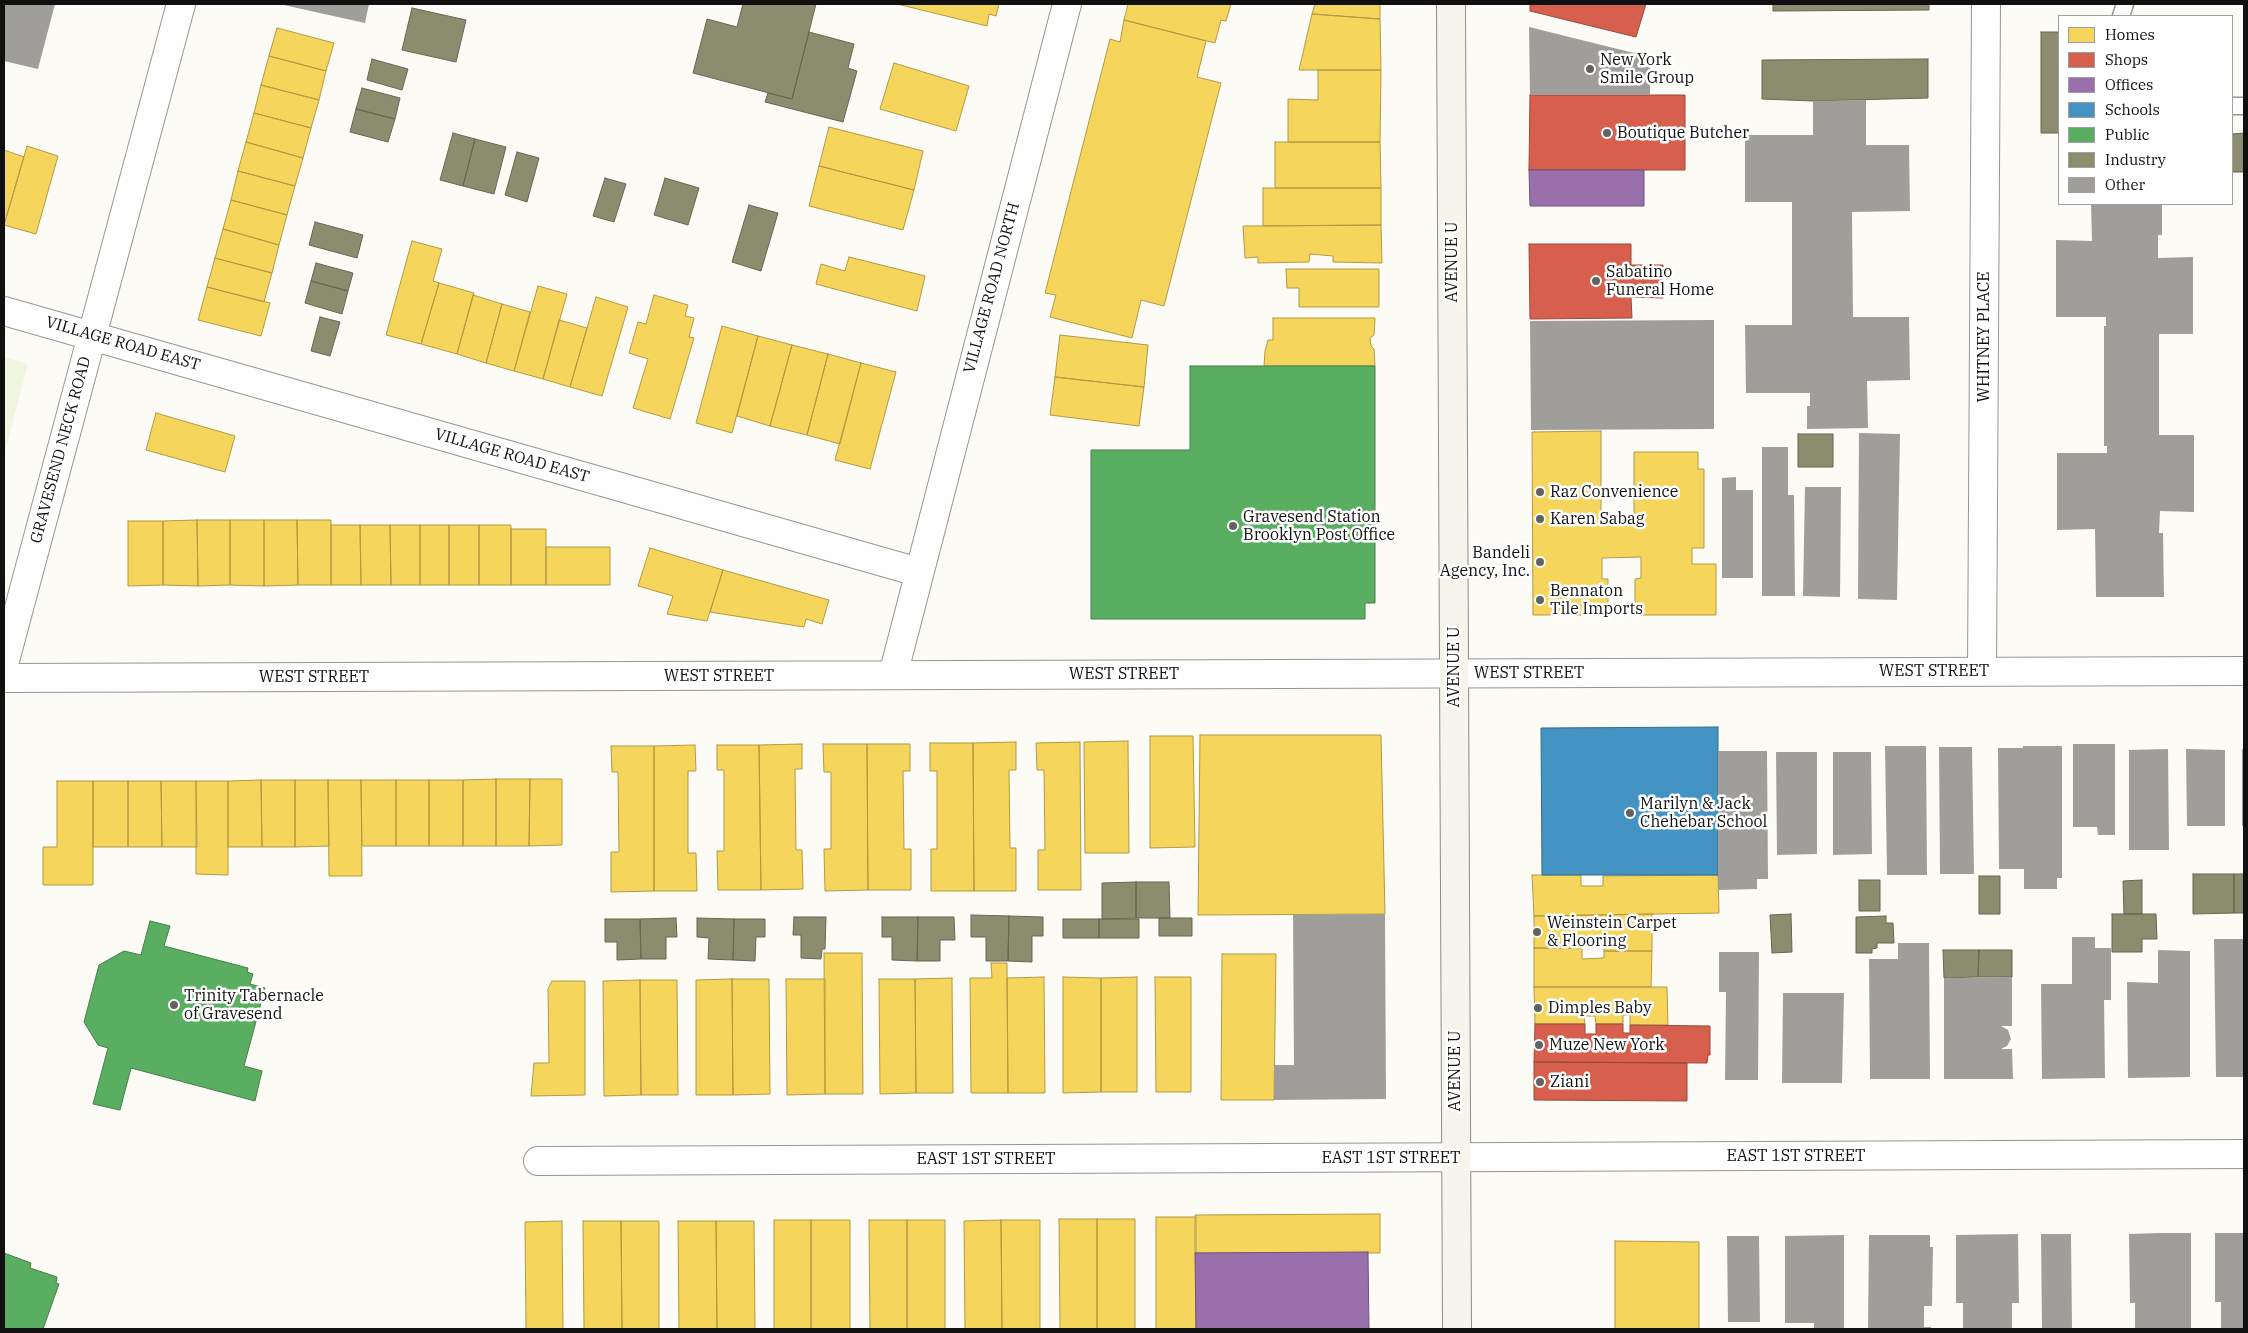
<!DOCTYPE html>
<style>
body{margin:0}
#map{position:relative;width:2248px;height:1333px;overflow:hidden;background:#fcfbf6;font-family:"IBM Plex Serif",serif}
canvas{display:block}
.frame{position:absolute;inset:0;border:5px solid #101010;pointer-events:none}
.legend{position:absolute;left:2058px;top:15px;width:175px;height:190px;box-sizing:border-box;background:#fff;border:1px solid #9f9f9f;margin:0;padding:6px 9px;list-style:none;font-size:15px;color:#101010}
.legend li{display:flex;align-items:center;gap:10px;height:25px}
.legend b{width:25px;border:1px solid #9f9f9f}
</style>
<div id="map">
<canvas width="2248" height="1333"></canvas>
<div class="frame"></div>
<ul class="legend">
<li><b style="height:14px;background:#f6d55c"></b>Homes</li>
<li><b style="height:14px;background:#d6604d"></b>Shops</li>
<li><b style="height:14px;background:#9970ab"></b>Offices</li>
<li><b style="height:14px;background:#4393c3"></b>Schools</li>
<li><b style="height:14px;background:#5aae61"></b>Public</li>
<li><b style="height:14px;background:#8c8c6e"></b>Industry</li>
<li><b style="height:14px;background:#a09e9b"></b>Other</li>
</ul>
</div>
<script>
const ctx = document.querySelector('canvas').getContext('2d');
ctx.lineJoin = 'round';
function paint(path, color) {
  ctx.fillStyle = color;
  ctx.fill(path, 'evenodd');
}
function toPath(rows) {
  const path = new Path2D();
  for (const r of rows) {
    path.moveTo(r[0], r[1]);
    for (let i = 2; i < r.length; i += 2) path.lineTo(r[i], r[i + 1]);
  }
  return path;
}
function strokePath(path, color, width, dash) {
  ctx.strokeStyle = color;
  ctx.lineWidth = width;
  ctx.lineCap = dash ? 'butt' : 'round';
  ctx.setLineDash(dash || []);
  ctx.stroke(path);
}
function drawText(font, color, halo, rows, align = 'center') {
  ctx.font = font + ' "IBM Plex Serif",serif';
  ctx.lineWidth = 5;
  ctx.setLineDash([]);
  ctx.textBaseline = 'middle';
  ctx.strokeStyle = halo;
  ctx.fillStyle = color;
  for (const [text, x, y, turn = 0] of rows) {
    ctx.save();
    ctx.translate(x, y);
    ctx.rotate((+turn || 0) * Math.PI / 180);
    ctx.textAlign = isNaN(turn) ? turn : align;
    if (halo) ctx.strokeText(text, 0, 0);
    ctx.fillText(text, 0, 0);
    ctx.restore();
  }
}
const pitch = toPath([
 [4,357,28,364,4,455]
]);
const homes = toPath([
 [897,4,999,4,996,16,989,14,987,26,897,4],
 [1128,4,1231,4,1226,21,1221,20,1215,43,1124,20,1128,4],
 [1315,4,1380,4,1380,19,1312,14,1315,4],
 [1312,14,1380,19,1381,70,1299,70,1312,14],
 [1124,20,1206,41,1197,77,1221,83,1164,306,1141,300,1132,338,1050,317,1056,295,1045,293,1110,39,1120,42,1124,20],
 [277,28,334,43,326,71,269,56,277,28],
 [269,56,326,71,319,100,261,85,269,56],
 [894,63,969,86,956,131,880,109,894,63],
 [1318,70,1381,70,1380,142,1288,142,1288,99,1318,100,1318,70],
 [261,85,319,100,311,128,254,113,261,85],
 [254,113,311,128,303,158,246,142,254,113],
 [829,127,923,151,914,190,819,166,829,127],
 [246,142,303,158,295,186,238,171,246,142],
 [1275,142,1380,142,1381,188,1275,188,1275,142],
 [27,146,58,156,36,234,4,225,27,146],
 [4,150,24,157,4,225,4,150],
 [819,166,914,190,903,230,809,206,819,166],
 [238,171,295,186,287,215,231,200,238,171],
 [1263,188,1381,188,1381,225,1263,226,1263,188],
 [231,200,287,215,279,245,223,229,231,200],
 [1381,225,1382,263,1333,262,1333,256,1310,254,1309,262,1258,263,1258,257,1245,258,1243,226,1381,225],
 [223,229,279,245,272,273,215,258,223,229],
 [412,241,442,249,433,281,439,283,421,344,386,335,412,241],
 [849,257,925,276,917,311,816,284,821,264,845,271,849,257],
 [215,258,272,273,264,302,207,287,215,258],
 [1286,269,1379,269,1379,307,1299,307,1299,288,1287,288,1286,269],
 [439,283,474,293,457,354,421,344,439,283],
 [538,286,567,294,543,379,514,371,538,286],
 [207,287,270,303,261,336,198,320,207,287],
 [473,295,502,304,486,363,457,354,473,295],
 [654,295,688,305,685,316,694,318,689,337,694,338,670,419,633,408,648,359,629,353,638,322,646,324,654,295],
 [596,297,628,307,602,396,570,387,596,297],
 [502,304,530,312,514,371,486,363,502,304],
 [1273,318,1375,318,1374,335,1370,338,1371,346,1374,349,1375,366,1264,366,1265,351,1268,340,1273,340,1273,318],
 [559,320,587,328,570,387,543,379,559,320],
 [722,326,758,336,732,433,696,423,722,326],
 [1060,335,1148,345,1144,387,1055,377,1060,335],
 [758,336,792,345,770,426,737,416,758,336],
 [792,345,828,354,807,435,770,426,792,345],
 [828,354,861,363,840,444,807,435,828,354],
 [861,363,896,372,870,469,835,460,861,363],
 [1055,377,1144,387,1139,426,1050,415,1055,377],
 [156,413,235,436,225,472,146,450,156,413],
 [1601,431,1601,518,1634,519,1634,452,1698,452,1698,469,1704,469,1704,548,1692,548,1692,564,1716,564,1716,615,1635,615,1635,579,1641,578,1641,557,1602,558,1602,579,1608,579,1608,615,1533,615,1532,432,1601,431],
 [197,520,230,520,230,585,198,586,197,520],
 [197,520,198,586,163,585,163,521,197,520],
 [230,520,264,520,264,586,230,585,230,520],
 [264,520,297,520,298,585,264,586,264,520],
 [297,520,331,520,331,585,298,585,297,520],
 [128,521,163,521,163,585,128,586,128,521],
 [331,525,360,525,361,585,331,585,331,525],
 [360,525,390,525,391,585,361,585,360,525],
 [390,525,420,525,420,585,391,585,390,525],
 [420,525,449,525,449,585,420,585,420,525],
 [449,525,479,525,479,585,449,585,449,525],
 [479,525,511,525,511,585,479,585,479,525],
 [511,529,546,529,546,585,511,585,511,529],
 [546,547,610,547,610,585,546,585,546,547],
 [650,548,723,570,707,621,667,614,673,596,638,586,650,548],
 [723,570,829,600,822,624,806,619,804,627,710,612,723,570],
 [1200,735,1381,735,1385,914,1198,915,1200,735],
 [1150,736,1193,736,1195,847,1150,848,1150,736],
 [1128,741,1129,853,1085,853,1084,742,1128,741],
 [1016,742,1016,770,1009,770,1010,848,1016,848,1016,891,974,891,973,743,1016,742],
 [1080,742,1081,890,1038,890,1038,850,1045,850,1044,770,1037,770,1036,743,1080,742],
 [930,743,973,743,974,891,931,891,931,849,937,849,937,771,930,771,930,743],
 [802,744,802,769,795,769,796,850,802,850,803,889,761,890,759,745,802,744],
 [823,744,867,744,868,890,825,891,824,849,831,849,831,772,824,772,823,744],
 [867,744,910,744,910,771,903,771,904,849,911,849,911,890,868,890,867,744],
 [695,745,696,771,688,771,688,853,696,853,697,891,654,891,654,746,695,745],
 [717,745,759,745,761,890,718,890,717,851,724,851,724,770,717,770,717,745],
 [611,746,654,746,654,891,611,892,611,852,619,852,618,772,612,772,611,746],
 [496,779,530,779,529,846,496,846,496,779],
 [496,779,496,846,463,846,463,780,496,779],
 [530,779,562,779,562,845,529,846,530,779],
 [261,780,295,780,295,847,262,847,261,780],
 [261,780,262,847,228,847,228,781,261,780],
 [295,780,328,780,329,846,295,847,295,780],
 [328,780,361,780,362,876,329,876,328,780],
 [361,780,396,780,396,846,362,846,361,780],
 [396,780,429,780,429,846,396,846,396,780],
 [429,780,463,780,463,846,429,846,429,780],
 [57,781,93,781,93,885,43,885,43,847,57,847,57,781],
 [93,781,128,781,128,847,93,847,93,781],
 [128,781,161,781,162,847,128,847,128,781],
 [161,781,196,781,197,847,162,847,161,781],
 [196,781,228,781,228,875,196,874,196,781],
 [1532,875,1581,875,1581,886,1603,886,1603,876,1718,875,1719,913,1534,916,1532,875],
 [1652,914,1652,951,1604,951,1604,941,1581,941,1582,948,1534,948,1534,916,1652,914],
 [1534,948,1582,948,1582,959,1604,958,1604,951,1652,951,1651,987,1534,987,1534,948],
 [824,953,862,953,863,1094,825,1094,824,953],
 [1222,954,1276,954,1274,1100,1221,1100,1222,954],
 [991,963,1007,963,1008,1093,971,1093,970,978,992,978,991,963],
 [1044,977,1045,1093,1008,1093,1007,978,1044,977],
 [1063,977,1101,978,1101,1092,1063,1093,1063,977],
 [1137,977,1137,1092,1101,1092,1101,978,1137,977],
 [1155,977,1191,977,1191,1092,1156,1092,1155,977],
 [952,978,953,1093,916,1093,915,979,952,978],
 [732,979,769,979,770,1094,733,1095,732,979],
 [732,979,733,1095,696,1095,696,980,732,979],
 [786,979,825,979,825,1094,787,1095,786,979],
 [879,979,915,979,916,1093,880,1094,879,979],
 [640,980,677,980,678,1095,641,1095,640,980],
 [640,980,641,1095,604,1096,603,981,640,980],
 [552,981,585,981,585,1095,531,1096,534,1063,549,1063,548,989,552,981],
 [1534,987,1667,987,1668,1025,1630,1025,1630,1015,1623,1015,1623,1024,1596,1024,1595,1016,1584,1016,1585,1024,1535,1024,1534,987],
 [1380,1214,1380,1253,1195,1253,1195,1215,1380,1214],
 [1156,1217,1196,1217,1196,1329,1156,1329,1156,1217],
 [1059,1219,1097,1219,1097,1329,1060,1329,1059,1219],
 [1097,1219,1135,1219,1135,1329,1097,1329,1097,1219],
 [774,1220,811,1220,811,1329,774,1329,774,1220],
 [811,1220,850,1220,850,1329,811,1329,811,1220],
 [869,1220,907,1220,907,1329,870,1329,869,1220],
 [907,1220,945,1220,945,1329,907,1329,907,1220],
 [1001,1220,1040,1220,1040,1329,1002,1329,1001,1220],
 [1001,1220,1002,1329,965,1329,964,1221,1001,1220],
 [562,1221,563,1329,526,1329,525,1222,562,1221],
 [583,1221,621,1221,622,1329,584,1329,583,1221],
 [621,1221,659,1221,659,1329,622,1329,621,1221],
 [678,1221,716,1221,717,1329,679,1329,678,1221],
 [716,1221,754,1221,755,1329,717,1329,716,1221],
 [1615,1241,1699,1242,1699,1329,1615,1329,1615,1241]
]);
const shops = toPath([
 [1530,4,1646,4,1636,37,1530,11,1530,4],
 [1530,95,1685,95,1685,170,1529,170,1530,95],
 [1529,244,1631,244,1631,265,1663,265,1663,298,1631,297,1632,318,1530,319,1529,244],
 [1535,1024,1585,1024,1585,1034,1596,1034,1596,1024,1623,1024,1623,1033,1630,1033,1630,1025,1710,1026,1710,1055,1708,1055,1707,1063,1534,1062,1535,1024],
 [1534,1062,1687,1063,1687,1101,1534,1100,1534,1062]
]);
const offices = toPath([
 [1529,170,1644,170,1644,206,1530,206,1529,170],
 [1368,1252,1369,1329,1196,1329,1195,1253,1368,1252]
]);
const schools = toPath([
 [1718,727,1718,875,1542,875,1541,728,1718,727]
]);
const public = toPath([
 [1190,366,1375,366,1375,603,1365,603,1365,619,1091,619,1091,450,1190,450,1190,366],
 [150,921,170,926,164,946,248,968,247,972,253,974,250,984,265,988,244,1066,262,1071,255,1101,131,1068,120,1110,93,1104,108,1048,98,1045,84,1022,99,965,124,951,141,955,150,921],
 [4,1253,31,1263,30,1268,57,1277,56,1283,59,1284,43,1329,4,1329,4,1253]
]);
const industry = toPath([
 [743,4,816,4,792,99,693,73,707,19,737,27,743,4],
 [1773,4,1929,4,1929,10,1773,11,1773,4],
 [412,8,466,20,456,62,402,50,412,8],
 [809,32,854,44,848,68,857,71,843,122,765,102,768,93,792,99,809,32],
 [2041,32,2059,32,2059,133,2041,133,2041,32],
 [372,59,408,69,402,90,367,80,372,59],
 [1928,59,1928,98,1813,101,1762,99,1762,60,1928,59],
 [362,88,400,98,395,119,356,109,362,88],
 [356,109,395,119,388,142,350,132,356,109],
 [453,133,475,139,463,186,440,180,453,133],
 [2244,133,2244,172,2232,172,2232,134,2244,133],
 [475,139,506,147,494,194,463,186,475,139],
 [517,152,539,158,527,202,505,195,517,152],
 [605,178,626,184,614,222,593,216,605,178],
 [665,178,699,188,688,225,654,215,665,178],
 [749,205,778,213,761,271,732,262,749,205],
 [315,222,363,235,357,258,309,245,315,222],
 [316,263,353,273,348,291,311,281,316,263],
 [311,281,348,291,342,314,305,303,311,281],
 [320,317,340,322,330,356,311,351,320,317],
 [1798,434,1833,434,1833,467,1798,467,1798,434],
 [2193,874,2234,874,2234,913,2193,914,2193,874],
 [2234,874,2244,874,2244,913,2234,913,2234,874],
 [1979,876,2000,876,2000,914,1979,914,1979,876],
 [1859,880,1880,880,1880,911,1859,911,1859,880],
 [2142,880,2142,914,2124,914,2123,881,2142,880],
 [1136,882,1136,918,1102,919,1102,883,1136,882],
 [1136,882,1169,882,1170,918,1136,918,1136,882],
 [1791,914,1792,952,1772,953,1770,915,1791,914],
 [2112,914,2156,914,2157,939,2142,939,2142,952,2112,952,2112,914],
 [971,915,1009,916,1008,961,986,961,986,937,971,937,971,915],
 [1009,916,1043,917,1043,936,1032,936,1032,962,1008,961,1009,916],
 [1886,916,1886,923,1893,923,1894,943,1877,943,1877,948,1872,949,1872,953,1856,953,1856,917,1886,916],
 [794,917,826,917,825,949,822,949,821,959,801,958,801,935,793,935,794,917],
 [882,917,918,917,917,961,892,960,892,937,882,937,882,917],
 [918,917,954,917,955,940,940,940,940,961,917,961,918,917],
 [676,918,677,937,666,937,666,959,641,959,640,919,676,918],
 [697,918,734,919,733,960,708,959,709,938,697,937,697,918],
 [1159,918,1192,918,1192,936,1159,936,1159,918],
 [605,919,640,919,641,959,617,960,617,942,605,942,605,919],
 [734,919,765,919,765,937,756,937,755,961,733,960,734,919],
 [1063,919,1099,919,1099,938,1063,938,1063,919],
 [1099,919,1139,919,1139,938,1099,938,1099,919],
 [1943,950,1979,950,1978,977,1944,978,1943,950],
 [1979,950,2012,950,2012,977,1978,977,1979,950]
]);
const building = toPath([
 [4,4,55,4,38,69,4,61],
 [279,4,369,4,365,23],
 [1529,27,1650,57,1650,95,1530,95],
 [1866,100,1866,145,1909,145,1910,211,1852,212,1853,317,1909,317,1910,380,1867,381,1868,428,1807,429,1807,406,1810,406,1810,393,1746,393,1745,325,1792,325,1792,202,1745,202,1745,135,1813,135,1813,101],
 [2091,204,2162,204,2162,235,2158,235,2158,258,2193,257,2193,334,2159,334,2159,435,2194,435,2194,512,2160,511,2159,533,2163,533,2164,597,2096,597,2095,529,2057,530,2057,453,2107,453,2107,446,2104,446,2104,326,2106,326,2106,317,2056,317,2056,240,2092,241],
 [1714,320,1714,429,1531,430,1530,321],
 [1859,433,1900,434,1897,600,1858,599],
 [1762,447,1788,447,1788,495,1794,495,1795,596,1762,596],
 [1736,477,1736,490,1753,490,1753,578,1722,578,1722,478],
 [1805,487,1841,487,1840,597,1803,596],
 [2073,744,2115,744,2115,835,2098,835,2097,827,2073,827],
 [1885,746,1926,746,1927,875,1887,875],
 [2023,746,2062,746,2062,878,2057,878,2057,889,2024,889,2024,869,1999,869,1998,748,2023,748],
 [1939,747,1972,747,1974,874,1940,874],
 [2168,749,2169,850,2129,850,2129,750],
 [2186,749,2225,750,2225,826,2187,826],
 [2242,749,2244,749,2244,826,2242,826],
 [1718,751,1767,751,1768,879,1757,879,1757,889,1718,890],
 [1776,752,1817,752,1817,854,1777,855],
 [1833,752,1871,752,1872,854,1833,855],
 [1385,914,1386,1099,1274,1100,1274,1065,1294,1065,1293,915],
 [2072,937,2095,937,2095,948,2111,948,2111,1000,2104,1000,2105,1078,2042,1079,2041,984,2072,984],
 [2214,939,2244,939,2244,1077,2216,1077],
 [1898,943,1929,943,1930,1079,1870,1079,1869,959,1898,959],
 [2158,950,2190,951,2190,1077,2128,1078,2127,982,2158,983],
 [1719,952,1759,952,1758,1080,1725,1080,1726,992,1719,992],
 [2012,977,2012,1026,2001,1026,2008,1030,2011,1039,2007,1046,2001,1049,2012,1049,2013,1079,1944,1079,1944,978],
 [1783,993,1844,993,1842,1083,1782,1083],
 [2160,1233,2191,1233,2191,1329,2135,1329,2135,1303,2130,1303,2129,1234],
 [2215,1233,2244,1233,2244,1329,2221,1329,2221,1302,2215,1302],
 [2018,1234,2019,1303,2012,1303,2012,1329,1963,1329,1963,1303,1956,1303,1956,1235],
 [2041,1234,2071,1234,2072,1329,2042,1329],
 [1844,1235,1844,1329,1814,1329,1814,1323,1785,1323,1785,1236],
 [1869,1235,1930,1235,1930,1247,1933,1247,1932,1306,1924,1306,1924,1327,1931,1327,1931,1329,1868,1329],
 [1727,1236,1759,1236,1760,1322,1728,1322]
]);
const lane = toPath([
 [2121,16,2125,4],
 [2232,106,2244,106]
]);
const street = toPath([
 [4,311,918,572],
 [4,664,181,4],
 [1982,671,1986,4],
 [893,675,1067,4],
 [4,678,2244,671],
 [538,1161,2244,1154]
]);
const secondary = toPath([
 [1451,4,1457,1329]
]);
const markers = [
 [1590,69,5,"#636260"],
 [1607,133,5,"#636260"],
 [1596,281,5,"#636260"],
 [1540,492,5,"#636260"],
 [1540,519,5,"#636260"],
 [1233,526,5,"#636260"],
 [1540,562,5,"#636260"],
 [1540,600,5,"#636260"],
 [1630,813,5,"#636260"],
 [1537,932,5,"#636260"],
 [174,1005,5,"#636260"],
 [1538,1008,5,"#636260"],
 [1539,1045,5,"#636260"],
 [1540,1082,5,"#636260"]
];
const poiNames = [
 ["New York",1600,60],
 ["Smile Group",1600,78],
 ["Boutique Butcher",1617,133],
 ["Sabatino",1606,272],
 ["Funeral Home",1606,290],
 ["Raz Convenience",1550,492],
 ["Gravesend Station",1243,517],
 ["Brooklyn Post Office",1243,535],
 ["Karen Sabag",1550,519],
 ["Bandeli",1530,553,"right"],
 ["Agency, Inc.",1530,571,"right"],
 ["Bennaton",1550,591],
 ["Tile Imports",1550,609],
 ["Marilyn & Jack",1640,804],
 ["Chehebar School",1640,822],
 ["Weinstein Carpet",1547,923],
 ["& Flooring",1547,941],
 ["Trinity Tabernacle",184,996],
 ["of Gravesend",184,1014],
 ["Dimples Baby",1548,1008],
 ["Muze New York",1549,1045],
 ["Ziani",1550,1082]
];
const streetNames = [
 ["AVENUE U",1452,262,-90],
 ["VILLAGE ROAD NORTH",992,288,-75],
 ["WHITNEY PLACE",1984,337,-90],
 ["VILLAGE ROAD EAST",123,344,16],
 ["GRAVESEND NECK ROAD",61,450,-75],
 ["VILLAGE ROAD EAST",512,456,16],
 ["AVENUE U",1454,667,-90],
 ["WEST STREET",1934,671],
 ["WEST STREET",1529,673],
 ["WEST STREET",1124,674],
 ["WEST STREET",719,676],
 ["WEST STREET",314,677],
 ["AVENUE U",1455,1071,-90],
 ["EAST 1ST STREET",1796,1156],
 ["EAST 1ST STREET",1391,1158],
 ["EAST 1ST STREET",986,1159]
];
paint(pitch, '#f0f6df');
paint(homes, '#f6d55c');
strokePath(homes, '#b19a45', 1);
paint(shops, '#d6604d');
strokePath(shops, '#9b483b', 1);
paint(offices, '#9970ab');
strokePath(offices, '#70537c', 1);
paint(schools, '#4393c3');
strokePath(schools, '#346c8d', 1);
paint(public, '#5aae61');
strokePath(public, '#447f49', 1);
paint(industry, '#8c8c6e');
strokePath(industry, '#676752', 1);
paint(building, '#a09e9b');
strokePath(lane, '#969694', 19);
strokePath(street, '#969694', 30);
strokePath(secondary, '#8d8c8a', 30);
strokePath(lane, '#fffefe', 16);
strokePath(street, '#fffefe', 28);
strokePath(secondary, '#f6f4eb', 28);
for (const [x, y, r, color] of markers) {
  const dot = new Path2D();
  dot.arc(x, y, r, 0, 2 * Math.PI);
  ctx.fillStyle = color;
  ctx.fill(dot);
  strokePath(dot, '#fff', 2);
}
drawText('16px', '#101010', '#fff', poiNames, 'left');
drawText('16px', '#101010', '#fff', streetNames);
</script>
